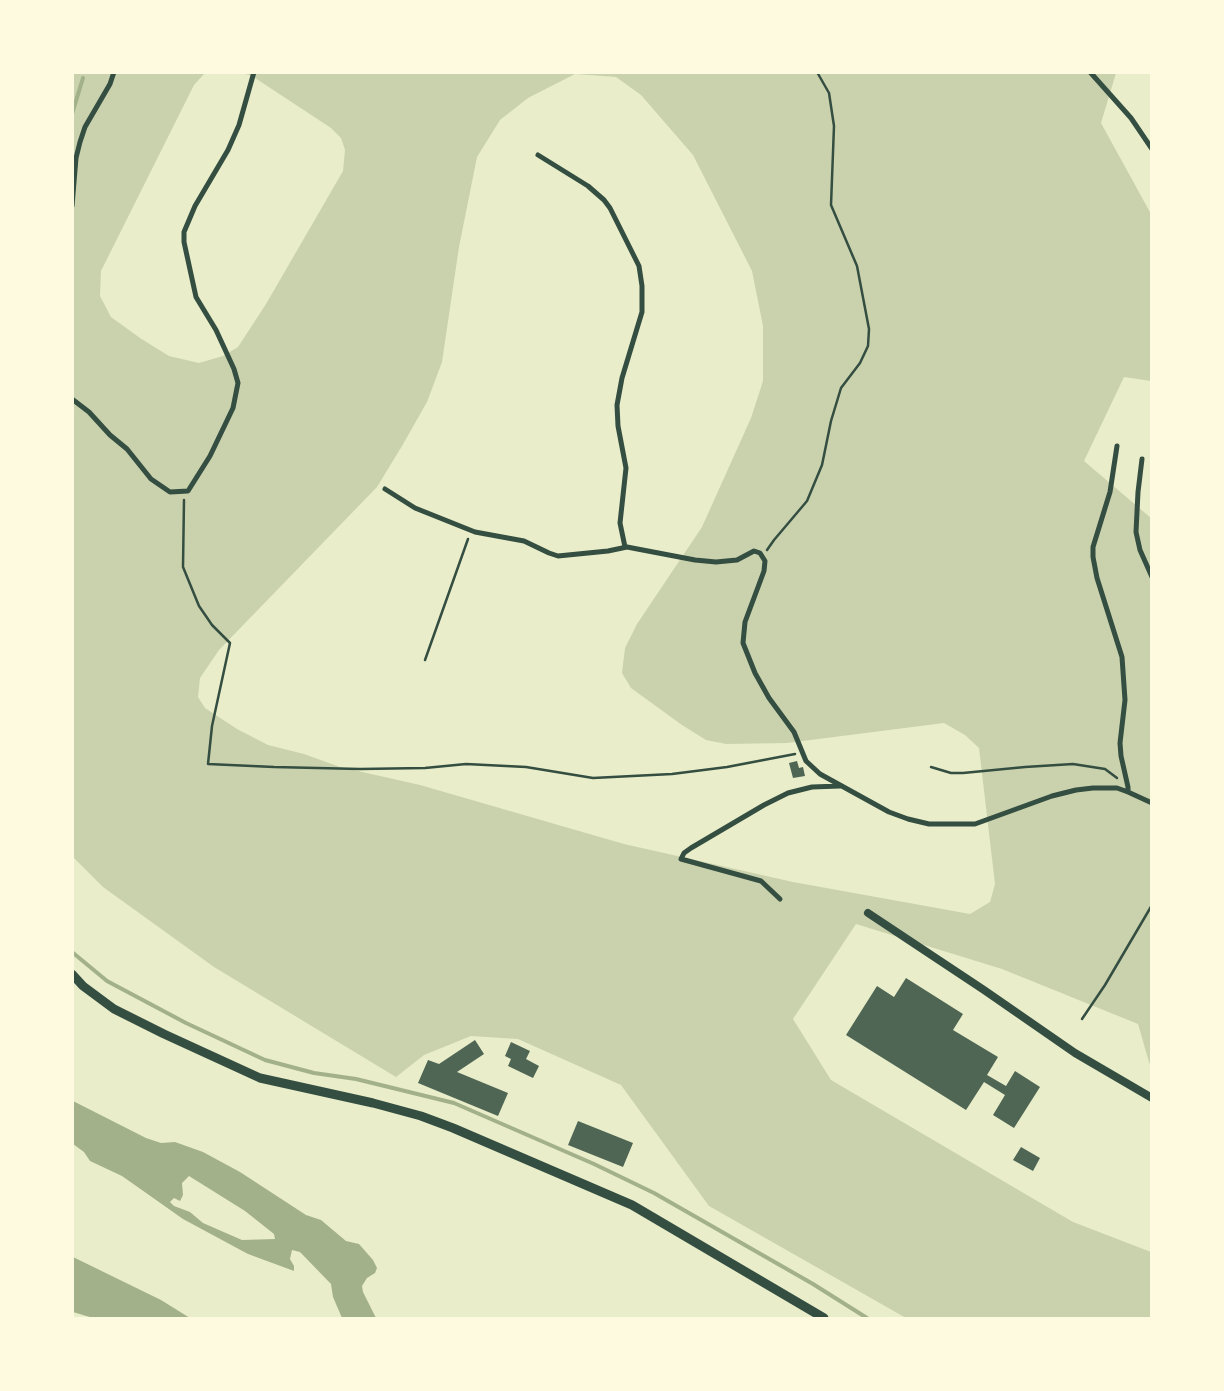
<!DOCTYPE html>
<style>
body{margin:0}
#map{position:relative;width:1224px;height:1391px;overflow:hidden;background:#e9edc9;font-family:"PT Sans Narrow",sans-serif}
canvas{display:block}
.frame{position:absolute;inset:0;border:74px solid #fefae0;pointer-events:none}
</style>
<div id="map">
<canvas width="1224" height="1391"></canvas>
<div class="frame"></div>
</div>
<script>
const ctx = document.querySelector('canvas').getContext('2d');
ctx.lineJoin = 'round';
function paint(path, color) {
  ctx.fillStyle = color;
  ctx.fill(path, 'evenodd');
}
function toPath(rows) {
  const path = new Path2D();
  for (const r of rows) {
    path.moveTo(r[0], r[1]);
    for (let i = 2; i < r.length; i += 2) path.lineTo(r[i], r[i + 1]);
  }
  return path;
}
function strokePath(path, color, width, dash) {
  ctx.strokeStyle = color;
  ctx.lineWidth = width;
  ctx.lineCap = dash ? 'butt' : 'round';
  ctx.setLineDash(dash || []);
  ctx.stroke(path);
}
const green = toPath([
 [72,73,205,73,194,85,101,271,100,296,111,317,140,338,169,356,199,363,223,356,238,347,266,304,343,171,345,150,341,138,331,128,252,76,242,73,1116,73,1101,123,1151,214,1151,381,1124,377,1084,461,1151,518,1151,1066,1149,1062,1138,1024,1002,969,856,924,793,1019,831,1080,1073,1222,1151,1252,1151,1318,906,1318,709,1206,621,1085,518,1039,471,1036,424,1055,396,1077,214,967,103,887,73,857],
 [575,74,616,77,641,95,693,155,752,271,763,326,763,381,751,418,702,527,637,624,625,648,622,673,631,688,682,725,706,740,726,744,787,743,944,723,965,735,979,748,995,884,990,902,970,914,793,882,624,844,420,785,340,767,304,754,268,745,237,729,205,708,198,697,200,678,219,650,377,487,402,446,427,402,442,362,459,247,477,157,500,120,528,98]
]);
const water = toPath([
 [73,1101,146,1138,161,1143,175,1142,203,1152,240,1172,306,1215,321,1220,346,1241,359,1244,373,1260,377,1268,375,1273,367,1278,362,1286,363,1292,376,1318,342,1318,333,1297,331,1284,300,1252,292,1250,290,1259,294,1266,294,1271,248,1254,183,1219,122,1176,90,1161,84,1152,73,1144],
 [189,1176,245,1211,274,1234,275,1239,242,1240,203,1223,190,1212,174,1206,170,1202,174,1198,180,1201,183,1195,182,1183],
 [73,1257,161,1300,190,1318,93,1318,73,1312]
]);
const stream = toPath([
 [72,114,83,78],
 [72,952,107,981,186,1023,265,1060,314,1073,356,1079,454,1103,594,1164,654,1193,813,1284,867,1318]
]);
const building = toPath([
 [797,761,799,768,803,767,805,776,793,778,789,763],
 [906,978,963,1014,953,1030,998,1057,987,1075,1006,1086,1015,1071,1040,1087,1014,1128,993,1115,1005,1095,984,1082,966,1110,846,1035,877,986,894,997],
 [475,1040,484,1054,457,1072,508,1093,498,1116,418,1083,428,1060,439,1064],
 [511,1042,530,1051,526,1059,539,1066,533,1078,508,1066,511,1059,505,1056],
 [578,1121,633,1143,623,1167,568,1145],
 [1021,1147,1040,1158,1033,1171,1013,1160]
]);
const path = toPath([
 [184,500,183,567,199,606,212,625,230,643,212,726,208,764,274,767,360,769,425,768,466,764,526,767,593,778,672,774,727,767,795,754],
 [767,550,774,540,807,501,822,465,831,421,841,388,860,363,868,346,869,329,857,266,831,205,834,126,829,93,817,72],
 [425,660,468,539],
 [931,767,951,773,963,773,1025,767,1073,764,1105,769,1117,778],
 [1082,1019,1105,985,1152,905]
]);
const minor = toPath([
 [1090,72,1131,118,1152,149],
 [538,155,588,186,604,200,610,208,639,266,642,286,642,312,622,378,617,405,618,426,626,468,620,523,625,547],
 [72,206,76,158,80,142,85,127,110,84,114,72],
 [72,399,89,412,110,435,127,449,151,479,170,492,188,491,210,456,233,408,238,383,234,369,216,330,196,297,184,242,184,232,195,206,228,150,239,125,254,72],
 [1117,446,1110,492,1093,547,1093,557,1097,578,1122,657,1125,700,1120,743,1121,756,1128,787,1128,792],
 [1142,459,1138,492,1136,532,1140,550,1152,577],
 [385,489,415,508,475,532,524,541,549,553,558,556,608,551,627,547,695,560,716,562,737,560,754,551,760,553,765,561,764,571,745,622,743,643,755,673,769,698,794,732,806,761,820,774,889,812,908,819,929,824,975,824,1052,796,1076,790,1093,788,1117,788,1128,792,1152,803],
 [780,899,761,881,681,859,684,853,691,848,764,805,788,793,812,787,840,786]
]);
const tertiary = toPath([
 [868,913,984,990,1075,1053,1152,1098]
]);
const secondary = toPath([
 [72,974,83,986,114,1009,164,1034,260,1078,373,1103,421,1116,453,1128,632,1205,824,1318]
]);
paint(green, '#cad2ad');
paint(water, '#a3b18a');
strokePath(stream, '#a3b18a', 4);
paint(building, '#4f6655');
strokePath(path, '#344e41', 2.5);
strokePath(minor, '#344e41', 5);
strokePath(tertiary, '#344e41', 8);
strokePath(secondary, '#344e41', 9);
</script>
